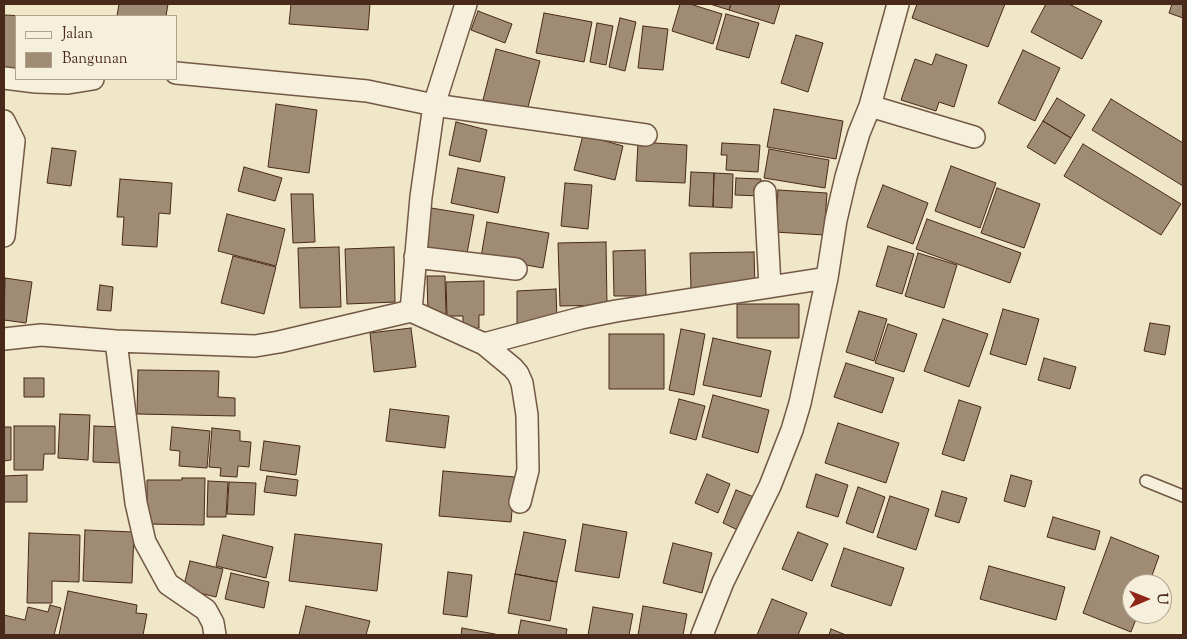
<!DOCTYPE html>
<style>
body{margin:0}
#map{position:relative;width:1187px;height:639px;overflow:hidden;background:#f0e7c8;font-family:"Sorts Mill Goudy",serif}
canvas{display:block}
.frame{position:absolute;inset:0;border:5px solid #49291a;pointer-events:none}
.legend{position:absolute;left:15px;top:15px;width:162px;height:65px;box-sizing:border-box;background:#f5efdb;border:1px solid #b0a08e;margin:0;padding:6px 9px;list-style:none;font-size:15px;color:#49291a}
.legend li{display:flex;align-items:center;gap:10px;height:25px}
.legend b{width:25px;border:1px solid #b0a08e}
.north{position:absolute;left:1122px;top:574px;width:50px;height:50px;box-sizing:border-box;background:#f5efdb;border:1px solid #b0a08e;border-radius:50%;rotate:89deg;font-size:14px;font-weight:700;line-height:20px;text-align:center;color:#49291a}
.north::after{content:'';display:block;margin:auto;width:18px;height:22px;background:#8f2418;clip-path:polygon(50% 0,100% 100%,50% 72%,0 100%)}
</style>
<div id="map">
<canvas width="1187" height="639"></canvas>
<div class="frame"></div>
<ul class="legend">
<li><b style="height:6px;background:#f5efdb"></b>Jalan</li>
<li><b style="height:14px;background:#a08c74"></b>Bangunan</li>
</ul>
<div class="north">U</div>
</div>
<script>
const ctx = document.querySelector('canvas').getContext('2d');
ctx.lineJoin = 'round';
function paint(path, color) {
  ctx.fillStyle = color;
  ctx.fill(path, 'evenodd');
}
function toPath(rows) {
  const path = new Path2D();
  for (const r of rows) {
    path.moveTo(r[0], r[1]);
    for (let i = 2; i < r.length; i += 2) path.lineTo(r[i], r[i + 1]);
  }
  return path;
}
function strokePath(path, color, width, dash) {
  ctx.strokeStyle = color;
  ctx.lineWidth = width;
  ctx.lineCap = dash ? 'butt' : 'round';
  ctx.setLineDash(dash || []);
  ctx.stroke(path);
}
const building = toPath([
 [119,4,168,4,166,16,117,16,119,4],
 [291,4,370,4,368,30,289,24,291,4],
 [680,4,690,4,722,14,713,44,672,31,680,4],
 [710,4,731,4,729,10,710,4],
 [731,4,780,4,774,24,729,10,731,4],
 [917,4,1005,4,988,47,912,18,917,4],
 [1046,4,1069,4,1102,21,1082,59,1031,32,1046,4],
 [1172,4,1183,4,1183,18,1169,13,1172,4],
 [478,11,512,24,505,43,471,30,478,11],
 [544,13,592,22,584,62,536,53,544,13],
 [726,14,759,23,749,58,716,49,726,14],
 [4,15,26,16,16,16,16,74,4,73,4,15],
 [620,18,636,22,625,71,609,67,620,18],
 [597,23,613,26,606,65,590,62,597,23],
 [643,26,668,29,663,70,638,68,643,26],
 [796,35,823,43,808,92,781,83,796,35],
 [496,49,540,61,527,111,483,100,496,49],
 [1023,50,1060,68,1035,121,998,103,1023,50],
 [936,54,967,65,954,107,939,102,936,111,901,100,915,59,932,65,936,54],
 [1057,98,1085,115,1071,138,1043,121,1057,98],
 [1111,99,1183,143,1183,186,1092,130,1111,99],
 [276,104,317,110,309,173,268,167,276,104],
 [774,109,843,121,836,159,767,147,774,109],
 [1043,121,1071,138,1055,164,1027,147,1043,121],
 [456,122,487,130,480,162,449,155,456,122],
 [583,135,623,146,615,180,574,170,583,135],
 [638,142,687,145,685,183,636,181,638,142],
 [722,143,760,145,758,172,726,170,727,155,721,155,722,143],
 [1083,144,1181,204,1161,235,1064,176,1083,144],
 [52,148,76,151,71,186,47,183,52,148],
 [769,149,829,160,825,188,764,178,769,149],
 [951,166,996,183,980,228,935,211,951,166],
 [244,167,282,178,275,201,238,191,244,167],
 [458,168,505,177,498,213,451,203,458,168],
 [691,172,714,173,713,207,689,206,691,172],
 [714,173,733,174,732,208,713,207,714,173],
 [736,178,761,179,760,196,735,195,736,178],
 [120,179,172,183,170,214,159,213,157,247,122,245,124,217,117,217,120,179],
 [565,183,592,185,588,229,561,226,565,183],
 [883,185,928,203,913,244,867,227,883,185],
 [997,188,1040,204,1024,248,981,233,997,188],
 [778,190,827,193,824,235,775,232,778,190],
 [291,194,313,194,315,242,293,243,291,194],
 [431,208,474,215,466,259,423,252,431,208],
 [227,214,285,229,276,266,218,251,227,214],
 [927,219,1021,253,1010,283,916,249,927,219],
 [487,222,549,233,543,268,481,257,487,222],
 [606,242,607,305,560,306,558,243,606,242],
 [888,246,914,254,902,294,876,286,888,246],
 [339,247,341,307,300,308,298,248,339,247],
 [394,247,395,302,347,304,345,249,394,247],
 [645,250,646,296,614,296,613,251,645,250],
 [754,252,755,288,691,290,690,253,754,252],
 [918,253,957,265,944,308,905,296,918,253],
 [233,256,276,267,264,314,221,303,233,256],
 [427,276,445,276,446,314,428,315,427,276],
 [5,278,32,282,26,323,4,320,5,278],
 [484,281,484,315,479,315,479,328,463,329,463,316,447,316,446,282,484,281],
 [100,285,113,287,111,311,97,310,100,285],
 [556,289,557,322,517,324,517,291,556,289],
 [737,304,799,304,799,338,737,338,737,304],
 [1003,309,1039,319,1026,365,990,354,1003,309],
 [859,311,887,319,874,361,846,352,859,311],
 [943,319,988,334,969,387,924,371,943,319],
 [1150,323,1170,326,1165,355,1144,351,1150,323],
 [888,324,917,334,904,372,875,363,888,324],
 [411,328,416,367,374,372,370,333,411,328],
 [681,329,705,334,694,395,669,390,681,329],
 [609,334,664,334,664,389,609,389,609,334],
 [713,338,771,351,761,397,703,385,713,338],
 [1044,358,1076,367,1070,389,1038,380,1044,358],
 [846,363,894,378,882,413,834,397,846,363],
 [138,370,219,371,218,397,235,398,235,416,137,414,138,370],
 [24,378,44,378,44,397,24,397,24,378],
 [713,395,769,410,758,453,702,437,713,395],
 [679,399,705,406,696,440,670,433,679,399],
 [959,400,981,407,964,461,942,454,959,400],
 [390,409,449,416,445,448,386,441,390,409],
 [60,414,90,415,88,460,58,458,60,414],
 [838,423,899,443,886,483,825,463,838,423],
 [14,426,55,426,55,454,44,454,43,470,14,470,14,426],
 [94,426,126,427,124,463,93,462,94,426],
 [4,427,11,427,11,460,4,461,4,427],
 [172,427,210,431,207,468,179,466,180,451,170,450,172,427],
 [212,428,240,431,240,441,251,442,249,467,238,466,237,477,220,476,221,468,209,467,212,428],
 [264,441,300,446,296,475,260,470,264,441],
 [443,471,515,477,511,522,439,516,443,471],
 [707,474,730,484,718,513,695,503,707,474],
 [816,474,848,485,838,517,806,507,816,474],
 [27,475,27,502,4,502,4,476,27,475],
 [1011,475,1032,481,1025,507,1004,501,1011,475],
 [267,476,298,480,296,496,264,492,267,476],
 [182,478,205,478,204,525,147,524,147,480,182,480,182,478],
 [208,481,228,482,226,517,207,517,208,481],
 [229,482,256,483,254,515,227,514,229,482],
 [858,487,885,497,873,533,846,523,858,487],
 [736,490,754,497,740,531,723,523,736,490],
 [942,491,967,498,959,523,935,516,942,491],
 [890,496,929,509,916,550,877,537,890,496],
 [1053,517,1100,531,1095,550,1047,537,1053,517],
 [583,524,627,532,619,578,575,571,583,524],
 [85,530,134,532,132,583,83,581,85,530],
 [524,532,566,540,557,582,515,574,524,532],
 [798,532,828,544,812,581,782,569,798,532],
 [29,533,80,535,79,582,52,581,52,603,27,603,29,533],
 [295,534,382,544,377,591,289,581,295,534],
 [223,535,273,547,266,578,216,566,223,535],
 [1111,537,1159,556,1149,584,1132,584,1132,614,1138,614,1131,632,1083,613,1111,537],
 [673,543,712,553,702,593,663,583,673,543],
 [844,548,904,568,891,606,831,586,844,548],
 [190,561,223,569,216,597,183,589,190,561],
 [989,566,1065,587,1056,620,980,599,989,566],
 [448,572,472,575,467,617,443,614,448,572],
 [231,573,269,582,264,608,225,599,231,573],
 [515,574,557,582,550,621,508,613,515,574],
 [68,591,137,605,136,613,147,614,143,635,59,635,68,591],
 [772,599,807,613,798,635,757,635,772,599],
 [50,605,61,608,54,635,4,635,4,615,25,620,28,607,48,612,50,605],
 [306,606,370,621,366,635,299,635,306,606],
 [643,606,687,614,683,635,638,635,643,606],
 [593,607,633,614,629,635,588,635,593,607],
 [521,620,567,629,566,635,518,635,521,620],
 [462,628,500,635,461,635,462,628],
 [831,629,846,635,829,635,831,629]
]);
const service = toPath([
 [1146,481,1183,496]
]);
const minor = toPath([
 [466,4,434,105,421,197,411,311,484,344,513,368,518,374,522,383,527,415,528,470,520,502],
 [176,73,367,91,434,105,646,135],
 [4,78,36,82,68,83,93,79],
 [870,106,974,137],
 [4,121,14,141,4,236],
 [765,192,770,287],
 [415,257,516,269],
 [4,339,41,335,116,341,255,346,279,342,411,311],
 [116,341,136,503,145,542,168,584,206,610,213,623,215,635],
 [484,344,581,318,616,311,827,278],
 [702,635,723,582,770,486,792,430,800,403,827,278,836,220,846,177,859,133,870,106,898,4]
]);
paint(building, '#a08c74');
strokePath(building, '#49291a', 1);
strokePath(service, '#735846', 14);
strokePath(minor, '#735846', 24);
strokePath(service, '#f5efdb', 11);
strokePath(minor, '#f5efdb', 21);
</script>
